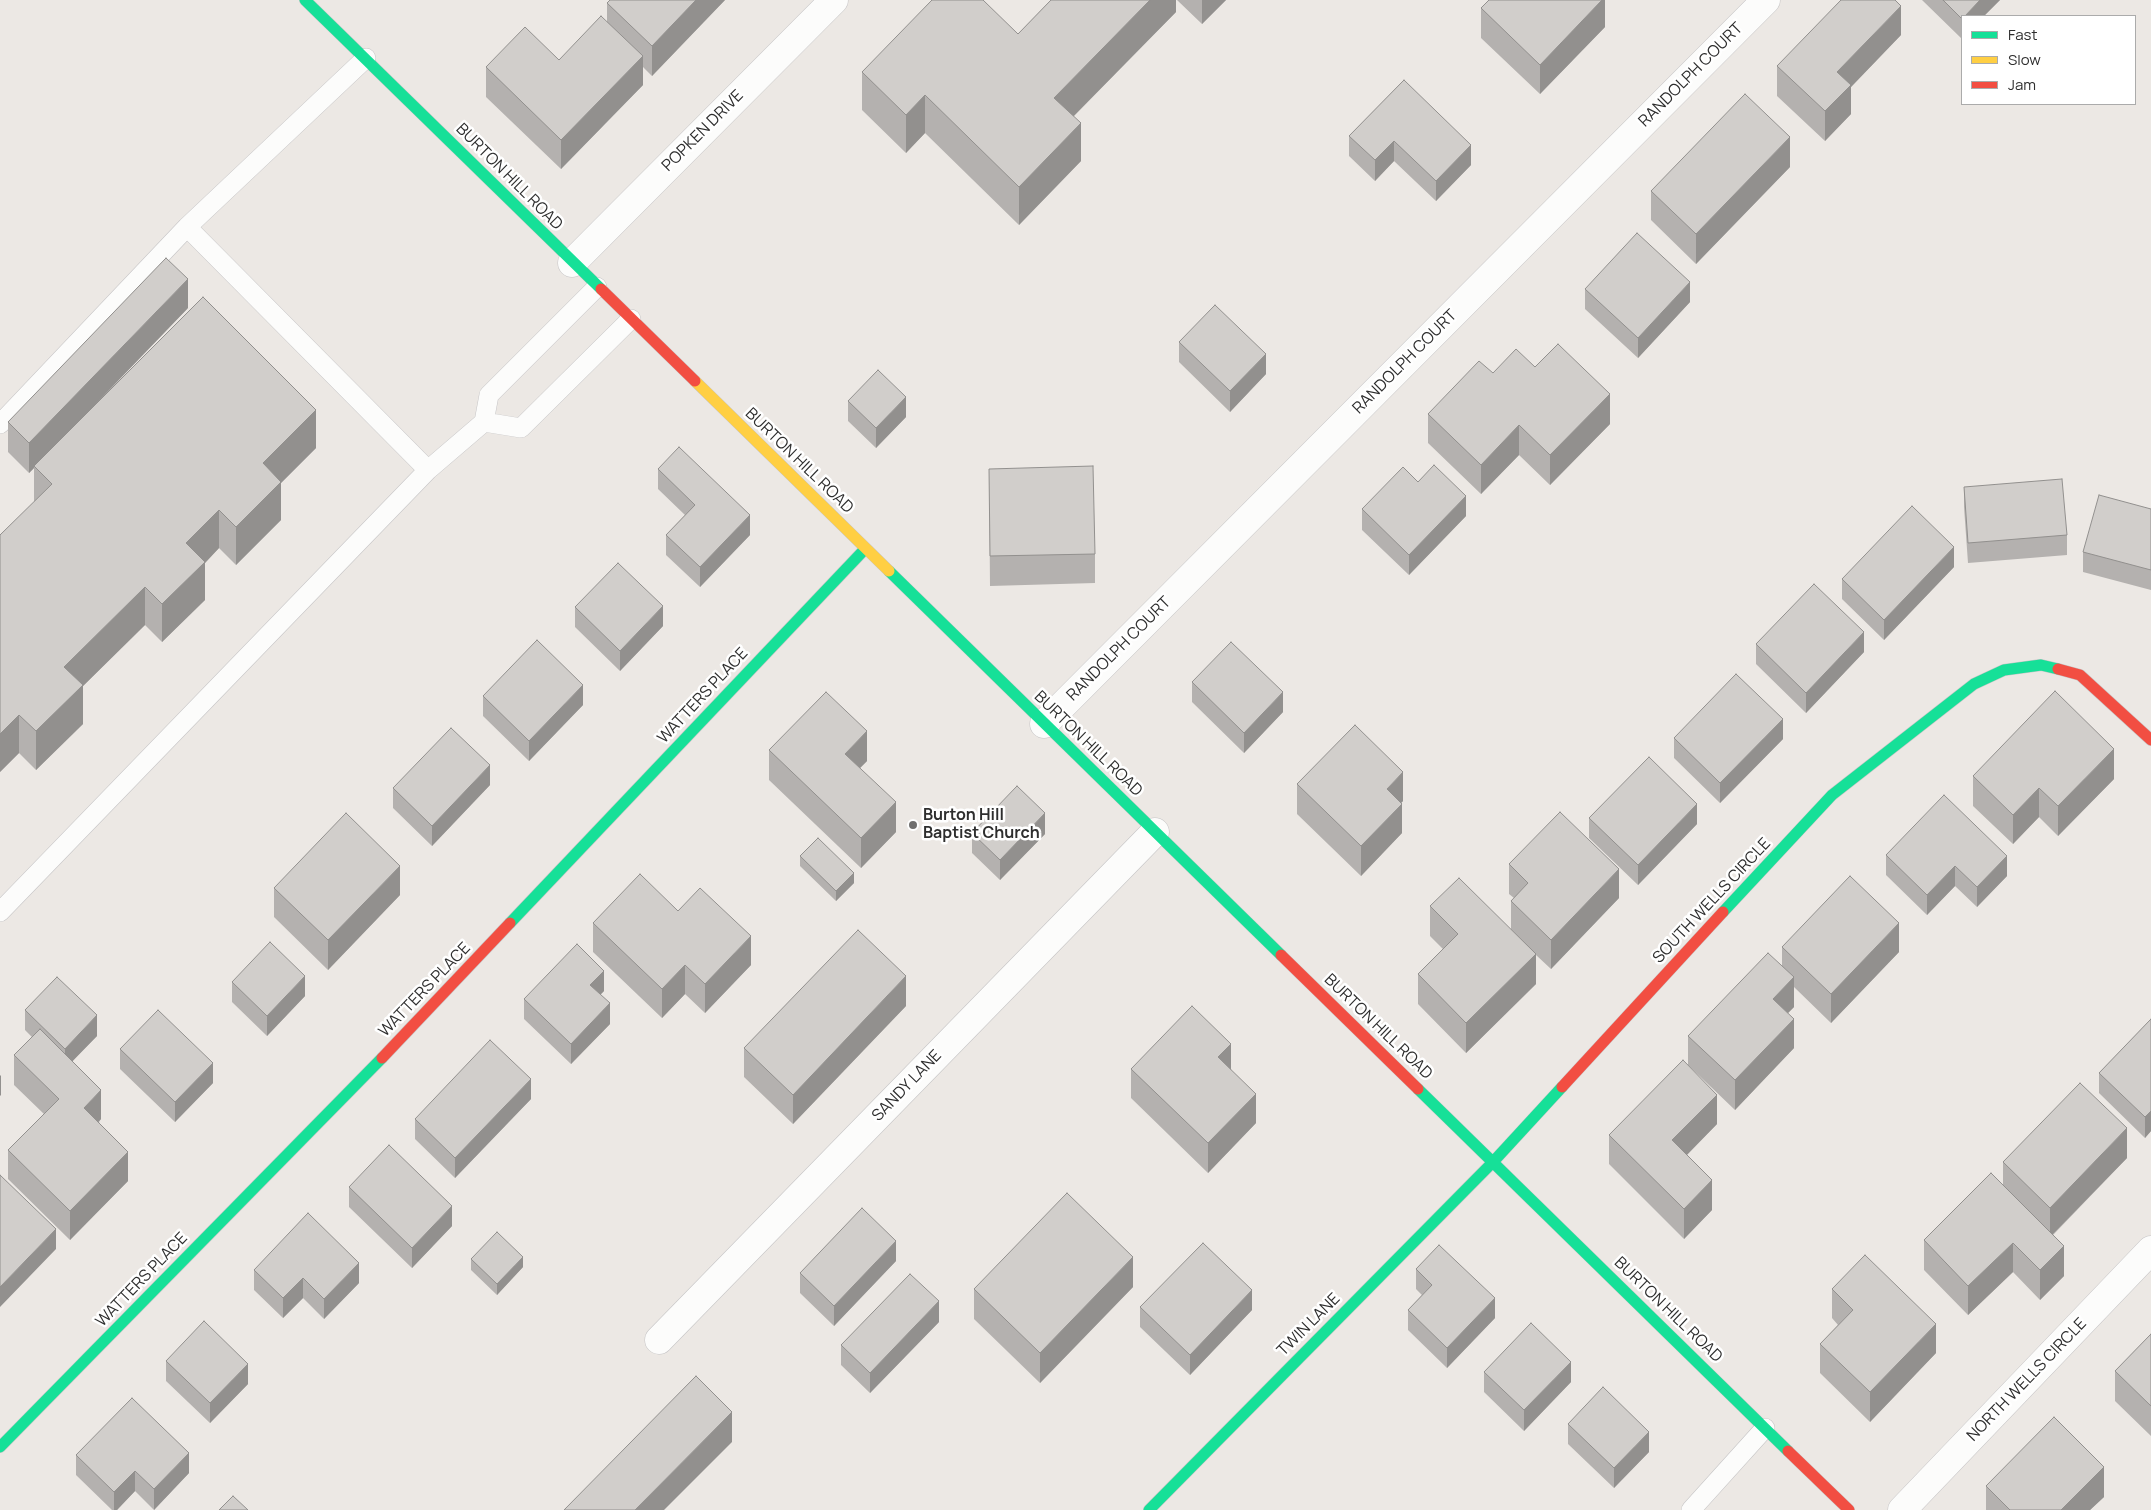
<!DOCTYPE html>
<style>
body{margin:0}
#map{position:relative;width:2151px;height:1510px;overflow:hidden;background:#ece8e4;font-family:Manrope,sans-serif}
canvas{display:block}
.legend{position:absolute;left:1961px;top:15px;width:175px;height:90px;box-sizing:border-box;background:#fff;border:1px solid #ababab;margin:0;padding:6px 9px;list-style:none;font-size:15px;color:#2e2e2e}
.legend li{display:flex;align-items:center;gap:10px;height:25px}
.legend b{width:25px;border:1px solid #ababab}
</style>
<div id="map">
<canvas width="2151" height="1510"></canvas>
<ul class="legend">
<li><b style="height:6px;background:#16e098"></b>Fast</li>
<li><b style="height:6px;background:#ffcf43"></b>Slow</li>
<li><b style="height:6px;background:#f24e42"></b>Jam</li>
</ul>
</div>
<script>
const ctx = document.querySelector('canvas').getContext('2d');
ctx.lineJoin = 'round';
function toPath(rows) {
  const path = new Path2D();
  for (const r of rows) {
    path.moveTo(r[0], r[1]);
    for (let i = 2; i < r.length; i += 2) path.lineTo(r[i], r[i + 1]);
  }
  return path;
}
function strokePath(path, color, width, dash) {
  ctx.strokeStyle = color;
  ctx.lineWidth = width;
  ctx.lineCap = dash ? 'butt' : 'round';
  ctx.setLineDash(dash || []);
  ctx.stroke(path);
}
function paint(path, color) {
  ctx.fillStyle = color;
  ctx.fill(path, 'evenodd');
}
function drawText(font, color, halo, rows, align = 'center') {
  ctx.font = font + ' Manrope,sans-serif';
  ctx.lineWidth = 5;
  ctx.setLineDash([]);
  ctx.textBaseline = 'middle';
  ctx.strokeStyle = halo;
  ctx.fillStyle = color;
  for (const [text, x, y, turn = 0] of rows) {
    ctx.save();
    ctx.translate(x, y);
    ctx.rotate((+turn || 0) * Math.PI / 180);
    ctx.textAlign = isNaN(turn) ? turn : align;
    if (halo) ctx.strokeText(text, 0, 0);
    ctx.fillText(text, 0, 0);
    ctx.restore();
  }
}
const lane = toPath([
 [187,227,366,58],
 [484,422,521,428,631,319],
 [0,424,187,227,428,470],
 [0,912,428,470,484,422,489,395,597,287],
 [1691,1510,1765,1428]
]);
const street = toPath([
 [572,263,834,0],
 [1044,724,1766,0],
 [659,1340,1155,832],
 [1902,1510,2151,1250]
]);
const fast = toPath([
 [305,0,601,289],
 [889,571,1281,955],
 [1723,912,1832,795,1974,684,2004,670,2041,665,2058,669],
 [510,923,865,549],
 [1418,1089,1788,1451],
 [0,1447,382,1058],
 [1149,1510,1493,1162,1562,1087]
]);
const slow = toPath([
 [695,381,889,571]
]);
const jam = toPath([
 [601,289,695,381],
 [2058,669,2080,675,2151,740],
 [1281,955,1418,1089],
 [382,1058,510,923],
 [1562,1087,1723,912],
 [1788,1451,1849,1510]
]);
const wall = toPath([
 [610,0,725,0,652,76,643,67,643,85,561,169,486,97,486,67,559,60,607,21,607,3],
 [1050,0,1176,0,1176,12,1074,116,1081,161,1019,225,925,133,906,153,862,110,862,72,1018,34,1051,0],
 [1177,0,1226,0,1202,24],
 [1605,0,1605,27,1540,94,1481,38,1481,8],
 [1922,0,2000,0,1984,16,1962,16,1962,39],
 [1901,35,1851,87,1851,114,1825,141,1777,96,1777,66],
 [1404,80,1471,165,1436,201,1394,161,1375,181,1349,156,1349,136],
 [1790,167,1696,264,1651,220,1651,191],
 [1585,289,1690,302,1638,358,1585,309],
 [188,308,94,406,316,448,281,483,281,520,236,565,219,548,205,563,205,600,162,642,145,625,83,686,83,724,36,770,19,753,0,772,34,502,34,468,29,473,8,452,8,422],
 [1179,342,1266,374,1230,412,1179,362],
 [1535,367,1610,424,1550,485,1519,455,1481,494,1428,443,1428,414,1493,373],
 [848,401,906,417,876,448,848,421],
 [658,469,750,535,700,587,666,555,666,535,685,515,658,489],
 [989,469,1095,554,1095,583,990,586],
 [1418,482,1466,516,1409,575,1362,530,1362,509],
 [1964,487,2067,535,2067,555,1968,563,1964,507],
 [2151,509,2151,590,2083,572,2083,552],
 [1954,567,1884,640,1842,599,1842,579],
 [575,607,663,626,620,671,575,627],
 [1756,644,1864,652,1806,713,1756,664],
 [1192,682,1283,712,1244,753,1192,702],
 [483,696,583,705,529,761,483,716],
 [1674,738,1783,739,1720,803,1674,758],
 [769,750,867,761,860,768,896,832,861,868,769,780],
 [1973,776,2114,779,2058,836,2039,817,2013,844,1973,806],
 [1297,784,1403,801,1401,803,1402,833,1361,876,1297,814],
 [490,785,432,846,393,808,393,788],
 [1589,818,1697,824,1638,885,1589,838],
 [972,833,1045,834,1000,880,972,853],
 [1886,855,2007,856,2007,876,1977,907,1955,886,1927,915,1886,875],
 [800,856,854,883,836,901,800,866],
 [1509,864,1619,898,1551,969,1536,955,1536,984,1466,1053,1418,1004,1418,974,1443,949,1430,936,1430,906,1511,929,1511,901,1514,898,1509,894],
 [274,888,400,895,328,970,274,917],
 [678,911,751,965,705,1013,685,994,662,1018,593,952,593,923],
 [1782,947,1899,952,1831,1023,1794,987,1794,1007,1788,1013,1794,1048,1735,1110,1688,1065,1688,1036,1782,966],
 [232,982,305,996,267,1036,232,1002],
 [604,991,600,995,610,1024,571,1064,524,1019,524,999],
 [906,1006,793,1124,744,1077,744,1048],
 [25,1010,97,1036,72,1061,101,1119,99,1122,128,1181,70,1240,8,1179,8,1150,44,1114,14,1085,14,1055,32,1037,25,1030],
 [2151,1019,2151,1131,2145,1138,2099,1093,2099,1073],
 [120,1049,213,1083,175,1122,120,1069],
 [1131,1069,1231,1069,1256,1123,1208,1173,1131,1098],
 [531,1099,455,1178,415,1139,415,1119],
 [1717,1124,1687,1155,1712,1210,1684,1239,1609,1164,1609,1135],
 [2127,1158,2053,1235,2064,1276,2040,1300,2013,1272,1968,1315,1924,1270,1924,1240,2003,1185,2003,1162],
 [349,1187,452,1226,412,1268,349,1207],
 [471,1259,523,1267,497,1295,471,1270],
 [896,1261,834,1326,800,1293,800,1273],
 [1416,1269,1495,1318,1447,1368,1408,1330,1408,1310,1422,1295,1416,1289],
 [254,1270,359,1283,324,1319,303,1298,283,1318,254,1290],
 [1133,1287,1040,1383,974,1319,974,1289],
 [1832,1289,1936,1353,1870,1422,1820,1373,1820,1344,1838,1325,1832,1318],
 [1140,1307,1252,1310,1190,1375,1140,1327],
 [939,1322,870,1393,841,1365,841,1345],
 [2151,1334,2151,1436,2115,1401,2115,1371],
 [166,1361,248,1384,210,1423,166,1381],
 [1484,1372,1571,1382,1524,1431,1484,1392],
 [1568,1424,1649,1452,1614,1488,1568,1444],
 [76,1455,189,1473,154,1510,135,1491,117,1510,112,1510,76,1475],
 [1986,1486,2104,1497,2090,1510,1986,1510]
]);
const shadedWall = toPath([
 [696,0,725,0,652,76,652,46],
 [1150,0,1176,0,1176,12,1054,136,1054,98],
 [1202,0,1226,0,1202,24],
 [1602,0,1605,0,1605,27,1540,94,1540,65],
 [1980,0,2000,0,1984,16,1965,16],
 [1901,6,1901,35,1851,87,1851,114,1825,141,1825,111,1837,72],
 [643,56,643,85,561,169,561,140],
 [925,95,925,133,906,153,906,115],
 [1081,123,1081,161,1019,225,1019,187],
 [1790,137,1790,167,1696,264,1696,234],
 [1394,141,1394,161,1375,181,1375,160],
 [1471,145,1471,165,1436,201,1436,181],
 [188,279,188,308,35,467,34,466,34,468,29,473,29,443],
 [1690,282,1690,302,1638,358,1638,338],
 [1266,354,1266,374,1230,412,1230,391],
 [1610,394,1610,424,1550,485,1550,455],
 [906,397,906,417,876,448,876,428],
 [316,410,316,448,281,483,281,520,236,565,236,527,263,463],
 [1519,425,1519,455,1481,494,1481,465],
 [1466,496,1466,516,1409,575,1409,555],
 [219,510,219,548,205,563,205,600,162,642,162,604,186,543],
 [750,515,750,535,700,587,700,567],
 [1954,547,1954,567,1884,640,1884,620],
 [145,587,145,625,83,686,83,724,36,770,36,731,64,667],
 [663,606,663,626,620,671,620,651],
 [1864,632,1864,652,1806,713,1806,693],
 [583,685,583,705,529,761,529,741],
 [1283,692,1283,712,1244,753,1244,733],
 [19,715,19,753,0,772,0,734],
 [1783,719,1783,739,1720,803,1720,783],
 [867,731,867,761,845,783,845,754],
 [2114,749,2114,779,2058,836,2058,806],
 [490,765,490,785,432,846,432,826],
 [1403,772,1403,801,1387,818,1387,789],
 [2039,788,2039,817,2013,844,2013,815],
 [896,802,896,832,861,868,861,838],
 [1402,804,1402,833,1361,876,1361,846],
 [1697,804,1697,824,1638,885,1638,865],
 [1045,813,1045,834,1000,880,1000,860],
 [2007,856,2007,876,1977,907,1977,887],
 [400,866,400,895,328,970,328,940],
 [1955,866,1955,886,1927,915,1927,895],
 [1619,869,1619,898,1551,969,1551,940],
 [854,873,854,883,836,901,836,891],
 [1899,923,1899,952,1831,1023,1831,994],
 [751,936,751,965,705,1013,705,984],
 [1536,954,1536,984,1466,1053,1466,1023],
 [685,965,685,994,662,1018,662,989],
 [604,971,604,991,590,1005,590,985],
 [305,976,305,996,267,1036,267,1016],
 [906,976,906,1006,793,1124,793,1095],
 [1794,977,1794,1007,1773,1028,1773,999],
 [610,1003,610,1024,571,1064,571,1044],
 [97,1015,97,1036,65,1069,65,1049],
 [1794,1019,1794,1048,1735,1110,1735,1080],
 [1231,1044,1231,1073,1218,1057],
 [213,1063,213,1083,175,1122,175,1102],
 [1,1075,1,1095,0,1096,0,1076],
 [531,1079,531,1099,455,1178,455,1158],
 [101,1090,101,1119,84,1137,84,1108],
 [1256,1094,1256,1123,1208,1173,1208,1143],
 [1717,1095,1717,1124,1672,1170,1672,1140],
 [2151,1111,2151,1131,2145,1138,2145,1117],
 [2127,1128,2127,1158,2050,1237,2050,1208],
 [128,1152,128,1181,70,1240,70,1211],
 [1712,1180,1712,1210,1684,1239,1684,1209],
 [452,1206,452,1226,412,1268,412,1248],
 [56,1229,56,1249,0,1307,0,1287],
 [896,1241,896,1261,834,1326,834,1306],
 [2013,1243,2013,1272,1968,1315,1968,1286],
 [2064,1246,2064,1276,2040,1300,2040,1270],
 [523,1257,523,1267,497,1295,497,1284],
 [1133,1257,1133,1287,1040,1383,1040,1353],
 [359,1263,359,1283,324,1319,324,1299],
 [303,1278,303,1298,283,1318,283,1298],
 [1252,1290,1252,1310,1190,1375,1190,1355],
 [1495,1298,1495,1318,1447,1368,1447,1348],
 [939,1301,939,1322,870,1393,870,1373],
 [1936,1324,1936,1353,1870,1422,1870,1392],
 [1571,1362,1571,1382,1524,1431,1524,1410],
 [248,1364,248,1384,210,1423,210,1403],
 [732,1412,732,1442,664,1510,635,1510],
 [1649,1432,1649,1452,1614,1488,1614,1468],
 [189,1453,189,1473,154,1510,154,1489],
 [2104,1467,2104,1497,2090,1510,2061,1510],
 [135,1471,135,1491,117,1510,114,1510,114,1492]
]);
const building = toPath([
 [610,0,696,0,652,46,607,3,610,0],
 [932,0,983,0,1018,34,1051,0,1150,0,1054,98,1081,123,1019,187,925,95,906,115,862,72,932,0],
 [1489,0,1602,0,1540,65,1481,8,1489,0],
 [1841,0,1895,0,1901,6,1837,72,1851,85,1825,111,1777,66,1841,0],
 [1943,0,1980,0,1965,16,1962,16,1962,19,1943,0],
 [601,16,643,56,561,140,486,67,525,27,559,60,601,16],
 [1404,80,1471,145,1436,181,1394,141,1375,160,1349,136,1404,80],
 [1745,94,1790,137,1696,234,1651,191,1745,94],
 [1637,233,1690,282,1638,338,1585,289,1637,233],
 [166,258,188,279,29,443,8,422,166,258],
 [203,297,316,410,263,463,281,482,236,527,219,510,186,543,205,562,162,604,145,587,64,667,83,685,36,731,19,715,0,734,0,535,52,484,34,466,203,297],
 [1215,305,1266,354,1230,391,1179,342,1215,305],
 [1558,344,1610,394,1550,455,1519,425,1481,465,1428,414,1479,361,1493,373,1516,349,1535,367,1558,344],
 [878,370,906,397,876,428,848,401,878,370],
 [679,447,750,515,700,567,666,535,695,505,658,469,679,447],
 [1434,465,1466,496,1409,555,1362,509,1403,467,1418,482,1434,465],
 [1093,466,1095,554,990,556,989,469,1093,466],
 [2062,479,2067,535,1968,543,1964,487,2062,479],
 [2099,495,2151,509,2151,570,2083,552,2099,495],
 [1912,506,1954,547,1884,620,1842,579,1912,506],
 [618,563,663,606,620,651,575,607,618,563],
 [1814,584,1864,632,1806,693,1756,644,1814,584],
 [537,640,583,685,529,741,483,696,537,640],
 [1231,642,1283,692,1244,733,1192,682,1231,642],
 [1736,674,1783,719,1720,783,1674,738,1736,674],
 [2055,691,2114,749,2058,806,2039,788,2013,815,1973,776,2055,691],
 [826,692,867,731,845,754,896,802,861,838,769,750,826,692],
 [1355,725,1403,772,1387,789,1402,804,1361,846,1297,784,1355,725],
 [451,728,490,765,432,826,393,788,451,728],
 [1649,757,1697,804,1638,865,1589,818,1649,757],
 [1017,786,1045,813,1000,860,972,833,1017,786],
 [1944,795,2007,856,1977,887,1955,866,1927,895,1886,855,1944,795],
 [1560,812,1619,869,1551,940,1511,901,1528,883,1509,864,1560,812],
 [346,813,400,866,328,940,274,888,346,813],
 [818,838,854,873,836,891,800,856,818,838],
 [640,874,678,911,700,888,751,936,705,984,685,965,662,989,593,923,640,874],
 [1850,876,1899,923,1831,994,1782,947,1850,876],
 [1459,878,1536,954,1466,1023,1418,974,1458,934,1430,906,1459,878],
 [858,930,906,976,793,1095,744,1048,858,930],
 [270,942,305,976,267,1016,232,982,270,942],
 [577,944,604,971,590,985,610,1003,571,1044,524,999,577,944],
 [1768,953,1794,977,1773,999,1794,1019,1735,1080,1688,1036,1768,953],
 [57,977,97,1015,65,1049,25,1010,57,977],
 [1192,1006,1231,1044,1218,1057,1256,1094,1208,1143,1131,1069,1192,1006],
 [158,1010,213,1063,175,1102,120,1049,158,1010],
 [2151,1019,2151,1111,2145,1117,2099,1073,2151,1019],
 [40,1029,101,1090,84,1108,128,1152,70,1211,8,1150,59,1099,14,1055,40,1029],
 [490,1040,531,1079,455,1158,415,1119,490,1040],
 [1683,1060,1717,1095,1672,1140,1712,1180,1684,1209,1609,1135,1683,1060],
 [2080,1083,2127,1128,2050,1208,2003,1162,2080,1083],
 [389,1145,452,1206,412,1248,349,1187,389,1145],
 [1991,1173,2064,1246,2040,1270,2013,1243,1968,1286,1924,1240,1991,1173],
 [0,1175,56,1229,0,1287,0,1175],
 [1067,1193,1133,1257,1040,1353,974,1289,1067,1193],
 [862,1208,896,1241,834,1306,800,1273,862,1208],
 [308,1213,359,1263,324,1299,303,1278,283,1298,254,1270,308,1213],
 [497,1232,523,1257,497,1284,471,1259,497,1232],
 [1203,1243,1252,1290,1190,1355,1140,1307,1203,1243],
 [1439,1245,1495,1298,1447,1348,1408,1310,1432,1285,1416,1269,1439,1245],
 [1865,1255,1936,1324,1870,1392,1820,1344,1853,1310,1832,1289,1865,1255],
 [910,1274,939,1301,870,1373,841,1345,910,1274],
 [204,1321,248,1364,210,1403,166,1361,204,1321],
 [1531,1323,1571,1362,1524,1410,1484,1372,1531,1323],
 [2151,1334,2151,1406,2115,1371,2151,1334],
 [696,1376,732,1412,635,1510,564,1510,696,1376],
 [1603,1387,1649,1432,1614,1468,1568,1424,1603,1387],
 [132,1398,189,1453,154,1489,135,1471,114,1492,76,1455,132,1398],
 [2054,1417,2104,1467,2061,1510,2010,1510,1986,1486,2054,1417],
 [233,1496,248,1510,219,1510,233,1496]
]);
const markers = [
 [913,825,5,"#706f6e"]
];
const streetNames = [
 ["RANDOLPH COURT",1691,75,-45],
 ["POPKEN DRIVE",703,131,-45],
 ["BURTON HILL ROAD",509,177,45],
 ["RANDOLPH COURT",1405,362,-45],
 ["BURTON HILL ROAD",799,461,44],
 ["RANDOLPH COURT",1119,649,-45],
 ["WATTERS PLACE",703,696,-47],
 ["BURTON HILL ROAD",1088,744,44],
 ["SOUTH WELLS CIRCLE",1712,901,-47],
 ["WATTERS PLACE",425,990,-46],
 ["BURTON HILL ROAD",1378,1027,44],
 ["SANDY LANE",907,1086,-46],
 ["WATTERS PLACE",142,1280,-46],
 ["BURTON HILL ROAD",1668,1310,44],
 ["TWIN LANE",1309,1325,-45],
 ["NORTH WELLS CIRCLE",2027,1380,-46]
];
const poiNames = [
 ["Burton Hill",923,816],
 ["Baptist Church",923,834]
];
strokePath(lane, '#c5c4c5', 20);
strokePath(street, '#c5c4c5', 29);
strokePath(fast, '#c5c4c5', 12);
strokePath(slow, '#c5c4c5', 12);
strokePath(jam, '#c5c4c5', 12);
strokePath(lane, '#fcfcfb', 19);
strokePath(street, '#fcfcfb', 28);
strokePath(fast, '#16e098', 11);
strokePath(slow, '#ffcf43', 11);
strokePath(jam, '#f24e42', 11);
paint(wall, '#b4b1af');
paint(shadedWall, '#92908e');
paint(building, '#d1cecb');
strokePath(building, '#92908e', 1);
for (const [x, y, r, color] of markers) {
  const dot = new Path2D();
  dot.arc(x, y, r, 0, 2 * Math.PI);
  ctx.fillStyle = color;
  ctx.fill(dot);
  strokePath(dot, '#fff', 2);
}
drawText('16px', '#2e2e2e', '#fff', streetNames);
drawText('bold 16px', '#2e2e2e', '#fff', poiNames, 'left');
</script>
